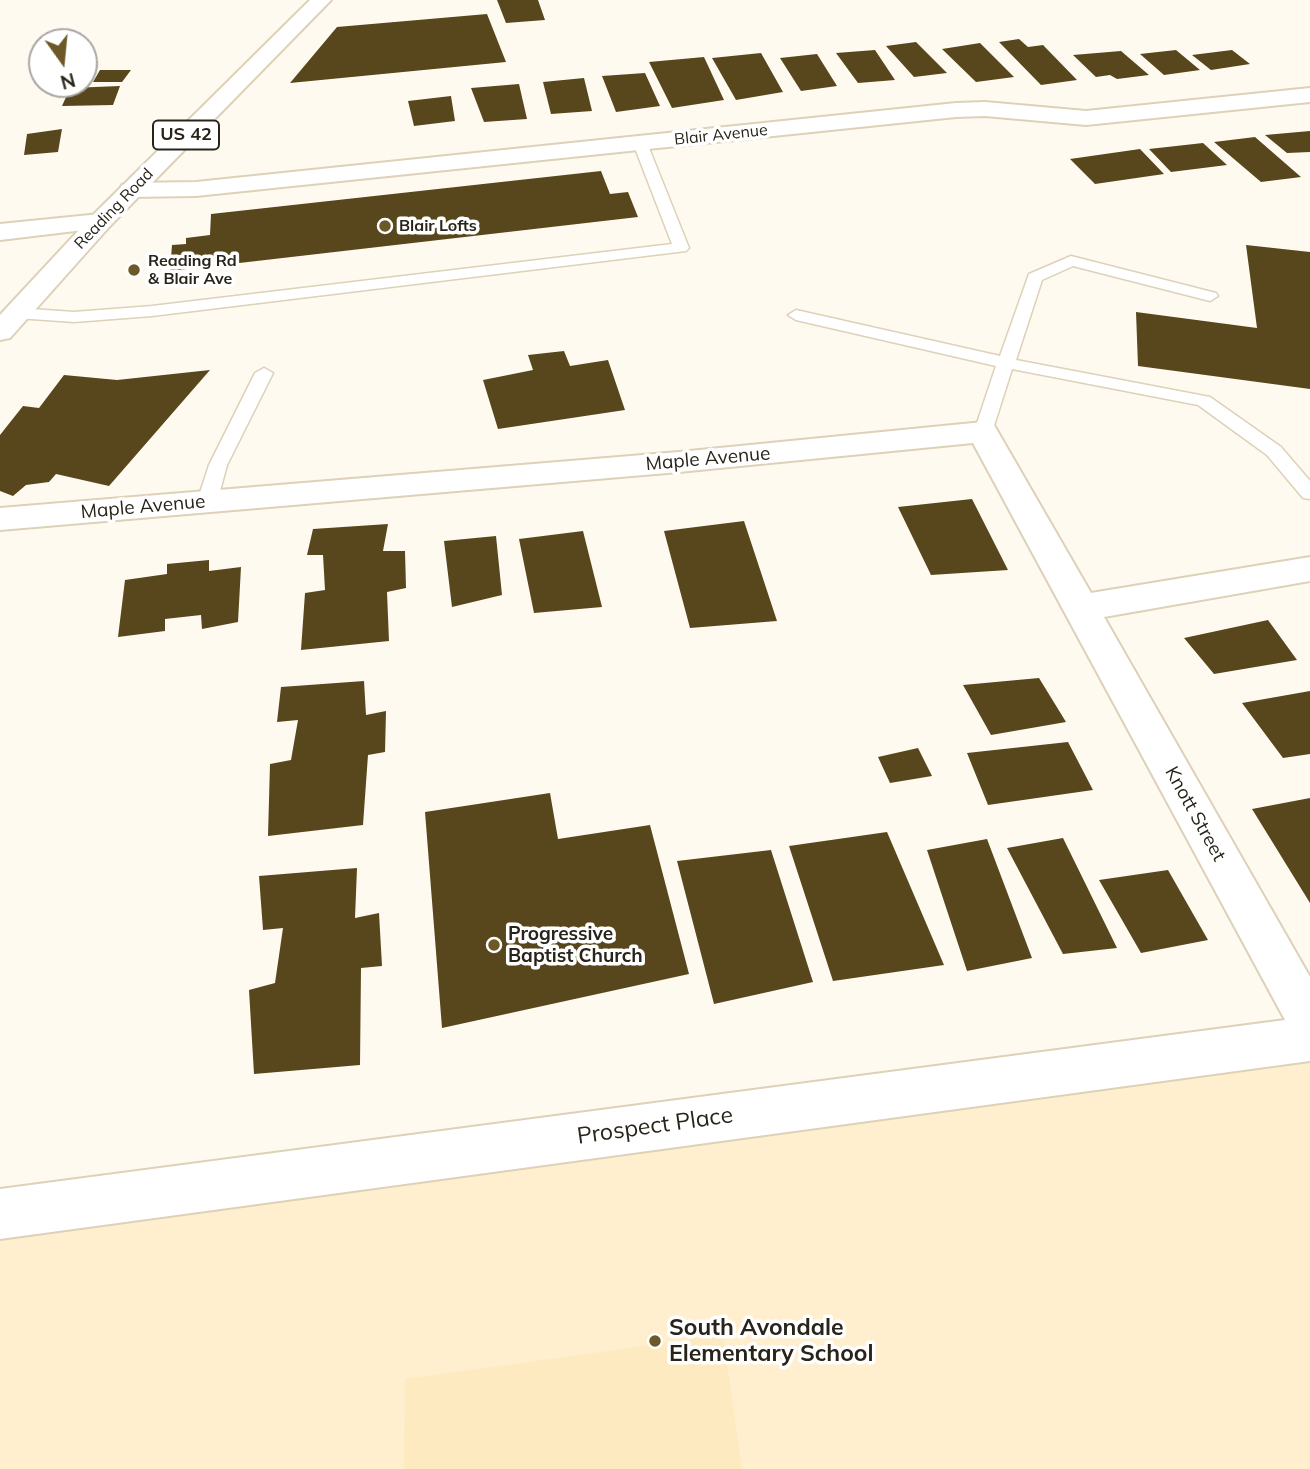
<!DOCTYPE html>
<style>
body{margin:0}
#map{position:relative;width:1310px;height:1469px;overflow:hidden;background:#fffaf0;font-family:Mulish,sans-serif}
canvas{display:block}
.north{position:absolute;left:28px;top:28px;width:70px;height:70px;box-sizing:border-box;background:#fff;border:2px solid #a9a7a3;border-radius:50%;rotate:165deg;font-size:19px;font-weight:700;line-height:28px;text-align:center;color:#28241a}
.north::after{content:'';display:block;margin:auto;width:24px;height:32px;background:#6d5827;clip-path:polygon(50% 0,100% 100%,50% 72%,0 100%)}
</style>
<div id="map">
<canvas width="1310" height="1469"></canvas>
<div class="north">N</div>
</div>
<script>
const ctx = document.querySelector('canvas').getContext('2d');
ctx.lineJoin = 'round';
function paint(path, color) {
  ctx.fillStyle = color;
  ctx.fill(path, 'evenodd');
}
function toPath(rows) {
  const path = new Path2D();
  for (const r of rows) {
    path.moveTo(r[0], r[1]);
    for (let i = 2; i < r.length; i += 2) path.lineTo(r[i], r[i + 1]);
  }
  return path;
}
function strokePath(path, color, width, dash) {
  ctx.strokeStyle = color;
  ctx.lineWidth = width;
  ctx.lineCap = dash ? 'butt' : 'round';
  ctx.setLineDash(dash || []);
  ctx.stroke(path);
}
function drawText(font, color, halo, rows, align = 'center') {
  ctx.font = font + ' Mulish,sans-serif';
  ctx.lineWidth = 7;
  ctx.setLineDash([]);
  ctx.textBaseline = 'middle';
  ctx.strokeStyle = halo;
  ctx.fillStyle = color;
  for (const [text, x, y, turn = 0] of rows) {
    ctx.save();
    ctx.translate(x, y);
    ctx.rotate((+turn || 0) * Math.PI / 180);
    ctx.textAlign = isNaN(turn) ? turn : align;
    if (halo) ctx.strokeText(text, 0, 0);
    ctx.fillText(text, 0, 0);
    ctx.restore();
  }
}
const built = toPath([
 [1310,1039,1310,1469,0,1469,0,1214]
]);
const green = toPath([
 [723,1335,742,1469,404,1469,405,1379]
]);
const building = toPath([
 [497,0,538,0,545,20,506,23],
 [487,14,506,62,290,83,337,27],
 [1019,39,1028,47,1043,45,1077,80,1041,85,999,42],
 [916,42,947,73,914,77,886,46],
 [980,43,1014,77,976,82,942,49],
 [875,50,895,80,858,83,836,53],
 [1176,50,1200,70,1164,75,1140,54],
 [1232,50,1250,64,1211,70,1192,55],
 [1121,51,1149,75,1117,79,1110,75,1096,77,1073,55],
 [761,53,783,92,736,100,712,58],
 [817,54,837,86,801,91,780,58],
 [704,57,724,100,672,108,649,62],
 [100,70,131,70,122,82,93,82],
 [645,73,660,106,616,112,602,76],
 [584,78,592,111,551,114,543,82],
 [519,84,527,119,484,122,471,88],
 [120,86,113,105,62,106,70,88],
 [451,96,455,121,414,126,408,101],
 [62,129,58,152,24,155,27,134],
 [1310,131,1310,152,1287,153,1265,135],
 [1255,137,1301,177,1261,182,1214,142],
 [1203,143,1227,165,1171,172,1149,149],
 [1140,149,1164,174,1095,184,1070,159],
 [601,171,610,194,628,192,638,217,170,271,172,245,186,244,186,238,210,235,211,214],
 [1246,245,1310,252,1310,389,1138,366,1136,312,1257,328],
 [564,351,570,366,608,360,625,410,498,429,483,380,533,370,528,355],
 [210,370,109,486,56,474,49,482,26,485,13,496,0,491,0,435,23,406,39,408,64,375,117,380],
 [972,499,1008,570,931,575,898,507],
 [744,521,777,621,690,628,664,531],
 [388,524,383,551,405,551,406,588,387,592,389,641,301,650,305,593,325,590,323,555,307,555,313,529],
 [583,531,602,607,534,613,519,539],
 [496,536,502,595,452,607,444,541],
 [209,560,209,571,241,567,238,622,202,629,201,615,165,619,165,631,118,637,125,580,167,574,167,564],
 [1268,620,1297,660,1214,674,1184,638],
 [1039,678,1066,722,991,735,963,685],
 [364,681,366,715,386,711,385,752,368,755,363,825,268,836,270,764,291,760,298,720,277,722,281,687],
 [1310,691,1310,754,1283,758,1242,703],
 [1068,742,1093,790,988,805,967,753],
 [918,748,932,776,890,783,878,757],
 [550,793,558,839,650,825,689,974,442,1028,425,812],
 [1310,798,1310,903,1252,809],
 [887,832,944,965,833,981,789,846],
 [1063,838,1117,948,1063,954,1007,848],
 [987,839,1032,958,967,971,927,850],
 [771,850,813,982,714,1004,677,861],
 [357,868,355,918,379,913,382,966,361,968,360,1065,254,1074,249,990,275,983,283,928,263,930,259,876],
 [1168,870,1208,940,1141,953,1099,880]
]);
const lane = toPath([
 [640,139,647,143,689,248,686,251,152,316,74,322,17,318,9,313,17,308,74,312,152,306,672,244,633,143,640,139],
 [1071,256,1216,293,1218,296,1210,301,1073,266,1042,280,1016,360,1210,397,1281,447,1310,481,1310,499,1303,498,1267,455,1198,405,1012,369,992,432,983,438,974,432,996,366,796,320,788,315,796,310,1000,356,1029,274,1071,256],
 [264,368,273,373,227,465,217,502,214,507,200,507,197,502,209,465,255,373,264,368]
]);
const street = toPath([
 [1310,88,1310,102,1086,125,985,116,956,117,196,196,131,197,122,195,119,190,122,185,131,183,196,182,956,103,985,102,1086,111,1310,88],
 [100,214,109,217,113,222,109,227,0,240,0,224,100,214],
 [983,422,994,425,998,432,1091,593,1310,557,1310,581,1104,617,1310,977,1310,1061,0,1239,0,1189,1285,1020,973,443,679,472,0,530,0,508,679,452,983,422]
]);
const primary = toPath([
 [310,0,331,0,109,227,10,338,0,340,0,315,91,217,310,0]
]);
const markers = [
 [385,226,7,"#6d5827"],
 [134,270,7,"#6d5827"],
 [494,945,7,"#6d5827"],
 [655,1341,7,"#6d5827"]
];
const farStreetnames = [
 ["Blair Avenue",721,135,-6],
 ["Reading Road",114,209,-46]
];
const farPoinames = [
 ["Blair Lofts",399,226],
 ["Reading Rd",148,261],
 ["& Blair Ave",148,279]
];
const shields = [
 [186,135,66]
];
const shieldNames = [
 ["US 42",186,135]
];
const streetNames = [
 ["Maple Avenue",708,459,-5],
 ["Maple Avenue",143,507,-5],
 ["Knott Street",1195,814,61]
];
const poiNames = [
 ["Progressive",508,934],
 ["Baptist Church",508,956]
];
const nearStreetnames = [
 ["Prospect Place",655,1126,-8]
];
const nearPoinames = [
 ["South Avondale",669,1328],
 ["Elementary School",669,1354]
];
paint(built, '#ffefce');
paint(green, '#feeac0');
paint(building, '#58471d');
strokePath(lane, '#ddd1b8', 3);
strokePath(street, '#ddd1b8', 4);
strokePath(primary, '#ddd1b8', 4);
paint(lane, '#fff');
paint(street, '#fff');
paint(primary, '#fff');
for (const [x, y, r, color] of markers) {
  const dot = new Path2D();
  dot.arc(x, y, r, 0, 2 * Math.PI);
  ctx.fillStyle = color;
  ctx.fill(dot);
  strokePath(dot, '#fff', 2.5);
}
drawText('16px', '#28241a', '#fff', farStreetnames);
drawText('bold 16px', '#28241a', '#fff', farPoinames, 'left');
for (const [x, y, w] of shields) {
  const box = new Path2D();
  box.roundRect(x - w / 2, y - 14.5, w, 29, 5);
  ctx.fillStyle = '#fff';
  ctx.fill(box);
  strokePath(box, '#28241a', 2);
}
drawText('bold 18px', '#28241a', null, shieldNames);
drawText('19px', '#28241a', '#fff', streetNames);
drawText('bold 19px', '#28241a', '#fff', poiNames, 'left');
drawText('23px', '#28241a', '#fff', nearStreetnames);
drawText('bold 23px', '#28241a', '#fff', nearPoinames, 'left');
</script>
